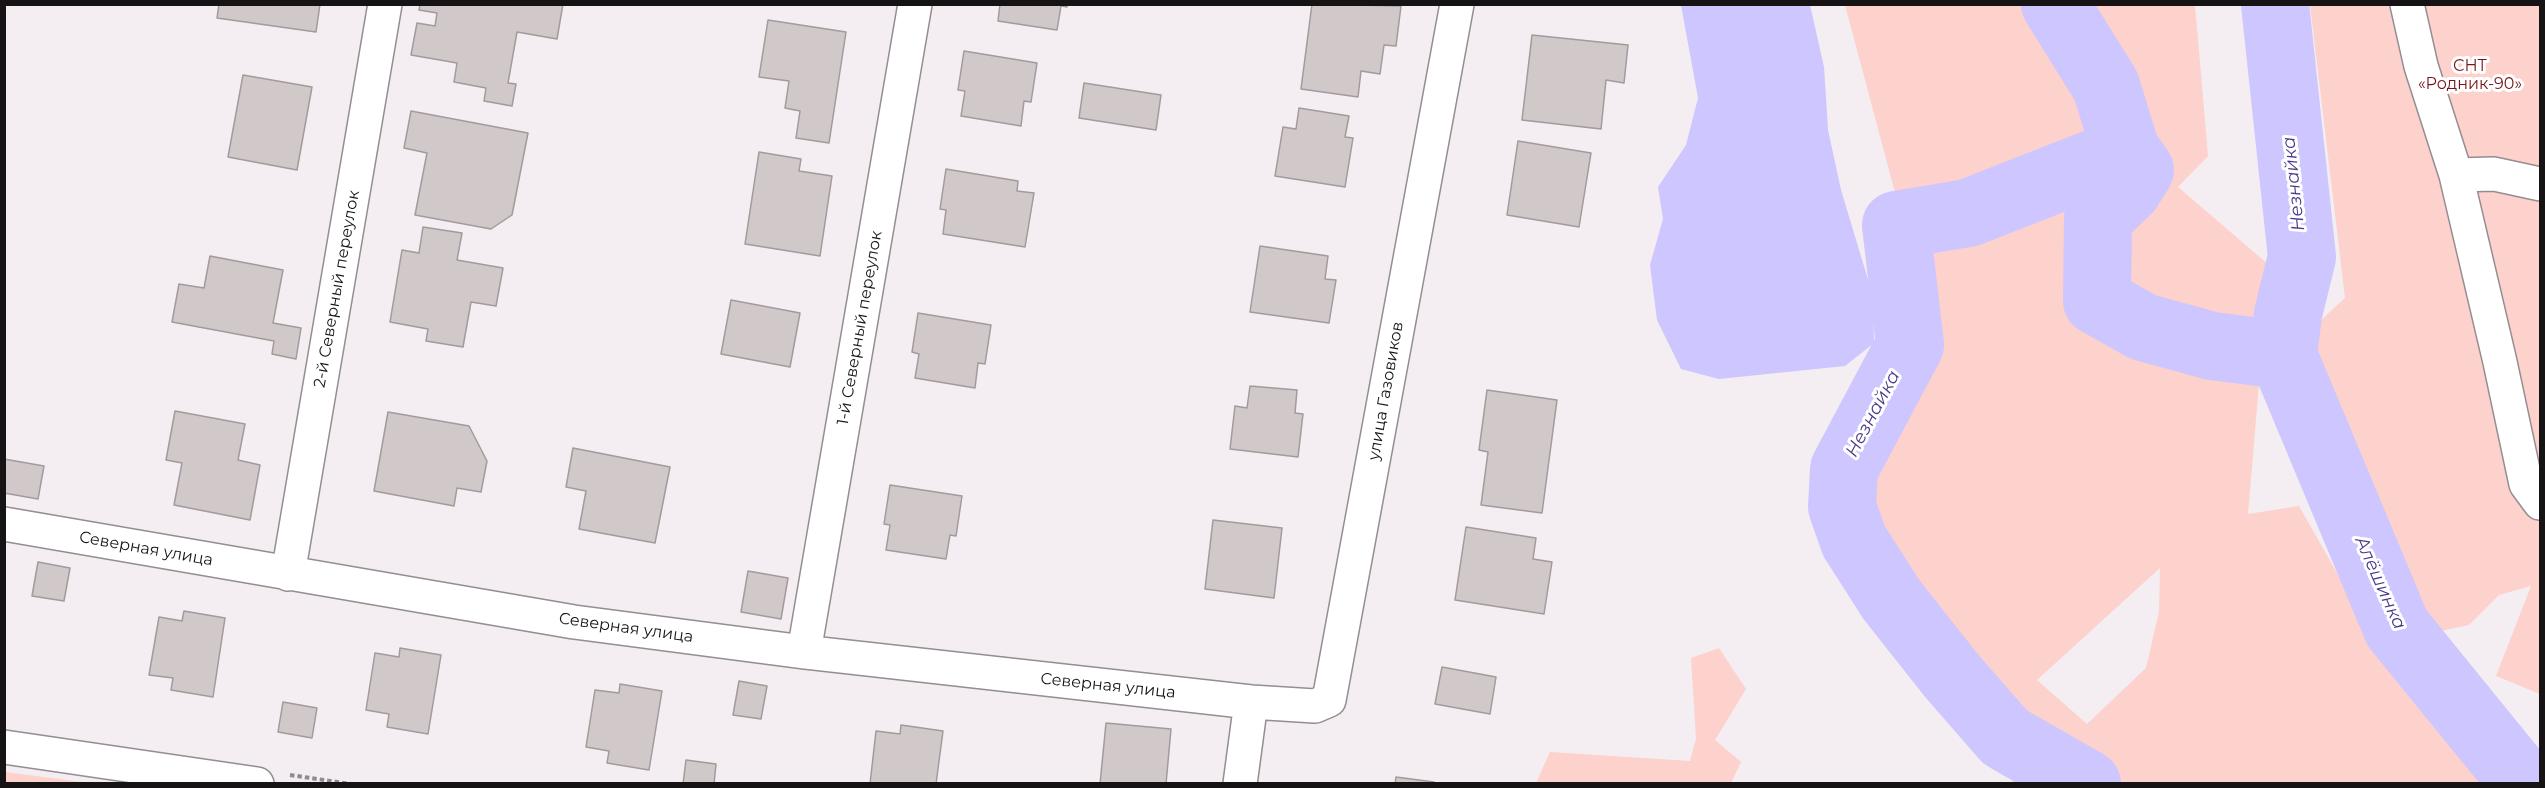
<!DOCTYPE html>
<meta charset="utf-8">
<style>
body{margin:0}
#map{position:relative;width:2545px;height:788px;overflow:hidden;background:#f4edf2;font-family:Montserrat,sans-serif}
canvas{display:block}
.frame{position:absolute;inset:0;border:6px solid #151314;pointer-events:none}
</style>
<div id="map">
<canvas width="2545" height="788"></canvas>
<div class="frame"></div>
</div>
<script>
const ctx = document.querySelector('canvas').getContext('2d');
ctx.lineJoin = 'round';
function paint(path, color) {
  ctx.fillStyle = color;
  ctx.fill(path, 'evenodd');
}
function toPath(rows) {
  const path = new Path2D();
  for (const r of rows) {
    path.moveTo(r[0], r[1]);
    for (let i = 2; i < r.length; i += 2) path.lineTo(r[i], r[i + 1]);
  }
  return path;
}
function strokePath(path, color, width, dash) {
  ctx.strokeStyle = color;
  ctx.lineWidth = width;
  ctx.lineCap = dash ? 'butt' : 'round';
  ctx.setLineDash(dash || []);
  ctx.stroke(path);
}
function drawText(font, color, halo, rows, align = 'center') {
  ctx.font = font + ' Montserrat,sans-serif';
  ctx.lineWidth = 6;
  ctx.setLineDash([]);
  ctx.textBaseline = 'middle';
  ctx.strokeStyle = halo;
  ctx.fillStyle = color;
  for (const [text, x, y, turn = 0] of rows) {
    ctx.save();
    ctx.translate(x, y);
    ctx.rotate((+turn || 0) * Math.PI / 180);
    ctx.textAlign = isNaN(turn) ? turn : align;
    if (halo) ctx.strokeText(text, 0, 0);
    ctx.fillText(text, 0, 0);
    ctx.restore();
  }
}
const green = toPath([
 [1845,5,2195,5,2208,156,2178,187,2269,265,2248,514,2299,506,2337,573,2400,665,2432,695,2490,766,2507,783,2013,783,1987,725,1861,514,1855,483,1923,347,1909,245],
 [2160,568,2159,612,2146,668,2087,724,2037,680],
 [2310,5,2540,5,2540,694,2496,676,2531,586,2499,595,2469,625,2425,634,2376,624,2348,572,2307,333,2345,298],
 [1719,648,1746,689,1715,740,1741,762,1731,783,1536,783,1550,752,1690,761,1696,739,1691,658],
 [5,772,90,783,5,783]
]);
const water = toPath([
 [1681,5,1810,5,1824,67,1828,130,1841,190,1873,296,1874,343,1845,366,1719,379,1681,369,1657,320,1650,265,1663,219,1658,187,1686,145,1698,98]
]);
const river = toPath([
 [2055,4,2106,86,2126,151,1968,213,1896,225,1910,345,1844,469,1842,507,1854,541,1891,599,1951,675,2005,737,2087,784],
 [2126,151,2140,170,2128,189,2098,218,2097,301,2143,327,2212,346,2283,355,2288,314,2302,257,2275,4],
 [2283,355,2397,628,2524,784]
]);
const building = toPath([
 [219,4,320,4,316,32,217,18,219,4],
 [420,4,563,4,557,39,517,32,508,83,516,84,512,106,484,101,486,88,454,82,457,63,411,55,417,23,435,26,437,13,419,10,420,4],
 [1000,4,1067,4,1067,7,1061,6,1057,30,998,21,1000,4],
 [1312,4,1401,6,1396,46,1384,45,1380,74,1361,71,1358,97,1301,89,1312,4],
 [768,20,846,32,829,143,796,138,800,111,785,108,789,81,759,77,768,20],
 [1532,35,1628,45,1624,83,1606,80,1601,129,1522,120,1532,35],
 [964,51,1037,63,1031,102,1024,101,1021,126,961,116,965,91,958,90,964,51],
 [243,75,312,87,297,170,228,157,243,75],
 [1084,83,1161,95,1156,130,1079,118,1084,83],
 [1299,108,1349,116,1345,137,1353,138,1345,187,1275,176,1283,127,1296,129,1299,108],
 [411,111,528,133,512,215,491,229,415,215,427,153,404,148,411,111],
 [1518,141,1591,153,1579,227,1507,215,1518,141],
 [759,152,801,159,799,171,832,176,820,256,745,244,759,152],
 [946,169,1018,181,1017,191,1034,193,1025,247,943,234,946,210,940,209,946,169],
 [423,227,462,233,457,260,503,268,496,306,471,302,463,347,426,341,428,329,390,322,402,250,419,253,423,227],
 [1260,246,1328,256,1325,279,1336,280,1329,323,1250,312,1260,246],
 [210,256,283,270,273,323,301,328,296,359,272,354,274,341,172,322,179,284,204,288,210,256],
 [731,300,800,313,790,367,721,354,731,300],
 [918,313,991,325,985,364,978,363,975,388,915,378,919,354,912,352,918,313],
 [1250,386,1297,390,1295,413,1303,414,1298,457,1230,449,1235,406,1247,408,1250,386],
 [1487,390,1557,400,1542,513,1481,505,1488,452,1479,450,1487,390],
 [175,411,245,424,238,460,260,465,250,520,174,505,182,463,166,460,175,411],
 [388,412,469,426,487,461,481,492,457,488,454,506,374,491,388,412],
 [573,448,670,467,655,543,579,529,586,491,566,487,573,448],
 [4,459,44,466,38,499,4,493,4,459],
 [890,485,962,496,956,536,950,535,946,559,886,550,890,525,884,524,890,485],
 [1213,520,1282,528,1274,598,1205,589,1213,520],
 [1466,527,1536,538,1533,559,1552,562,1544,614,1455,600,1466,527],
 [38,562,70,568,64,601,32,596,38,562],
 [748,571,788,578,781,619,741,612,748,571],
 [184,611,225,618,213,697,171,690,173,678,149,675,159,617,182,621,184,611],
 [400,648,441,655,428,734,387,727,389,714,366,710,375,653,399,657,400,648],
 [1442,667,1496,677,1490,714,1435,704,1442,667],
 [739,681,767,686,761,719,733,715,739,681],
 [620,684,662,691,649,770,607,763,609,751,586,747,595,690,619,693,620,684],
 [283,702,317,708,312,738,278,732,283,702],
 [1106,723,1171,729,1166,784,1100,784,1106,723],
 [901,725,943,731,936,784,870,784,876,731,900,734,901,725],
 [686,760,716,764,714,784,683,784,686,760],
 [1396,777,1434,782,1434,784,1395,784,1396,777]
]);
const path = toPath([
 [290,775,351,784]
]);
const minor = toPath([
 [2407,4,2421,66,2456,175,2500,362,2526,484,2540,503],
 [2456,175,2494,174,2540,184],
 [4,524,574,622,804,652,1251,702,1315,706,1329,700,1457,4],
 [288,574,385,4],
 [804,652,915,4],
 [4,747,257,784],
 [1240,784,1251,702]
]);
const parkNames = [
 ["СНТ",2470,66],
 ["«Родник-90»",2470,84]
];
const streetNames = [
 ["2-й Северный переулок",337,289,-80],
 ["1-й Северный переулок",860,328,-80],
 ["улица Газовиков",1386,391,-80],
 ["Северная улица",146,549,10],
 ["Северная улица",626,628,8],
 ["Северная улица",1108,686,6]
];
const waterNames = [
 ["Незнайка",2294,184,-96],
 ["Незнайка",1873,414,-62],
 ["Алёшинка",2380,583,66]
];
paint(green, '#fdd1cc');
paint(water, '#cdc6ff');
strokePath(river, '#cdc6ff', 68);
paint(building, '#d1c8ca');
strokePath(building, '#a29a9b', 1.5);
strokePath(minor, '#948d92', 36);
strokePath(path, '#908b8e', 4, [4.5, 3]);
strokePath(minor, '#fff', 33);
drawText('16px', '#741617', '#fff', parkNames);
drawText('16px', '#151314', '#fff', streetNames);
drawText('italic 18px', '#4b3888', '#fff', waterNames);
</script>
